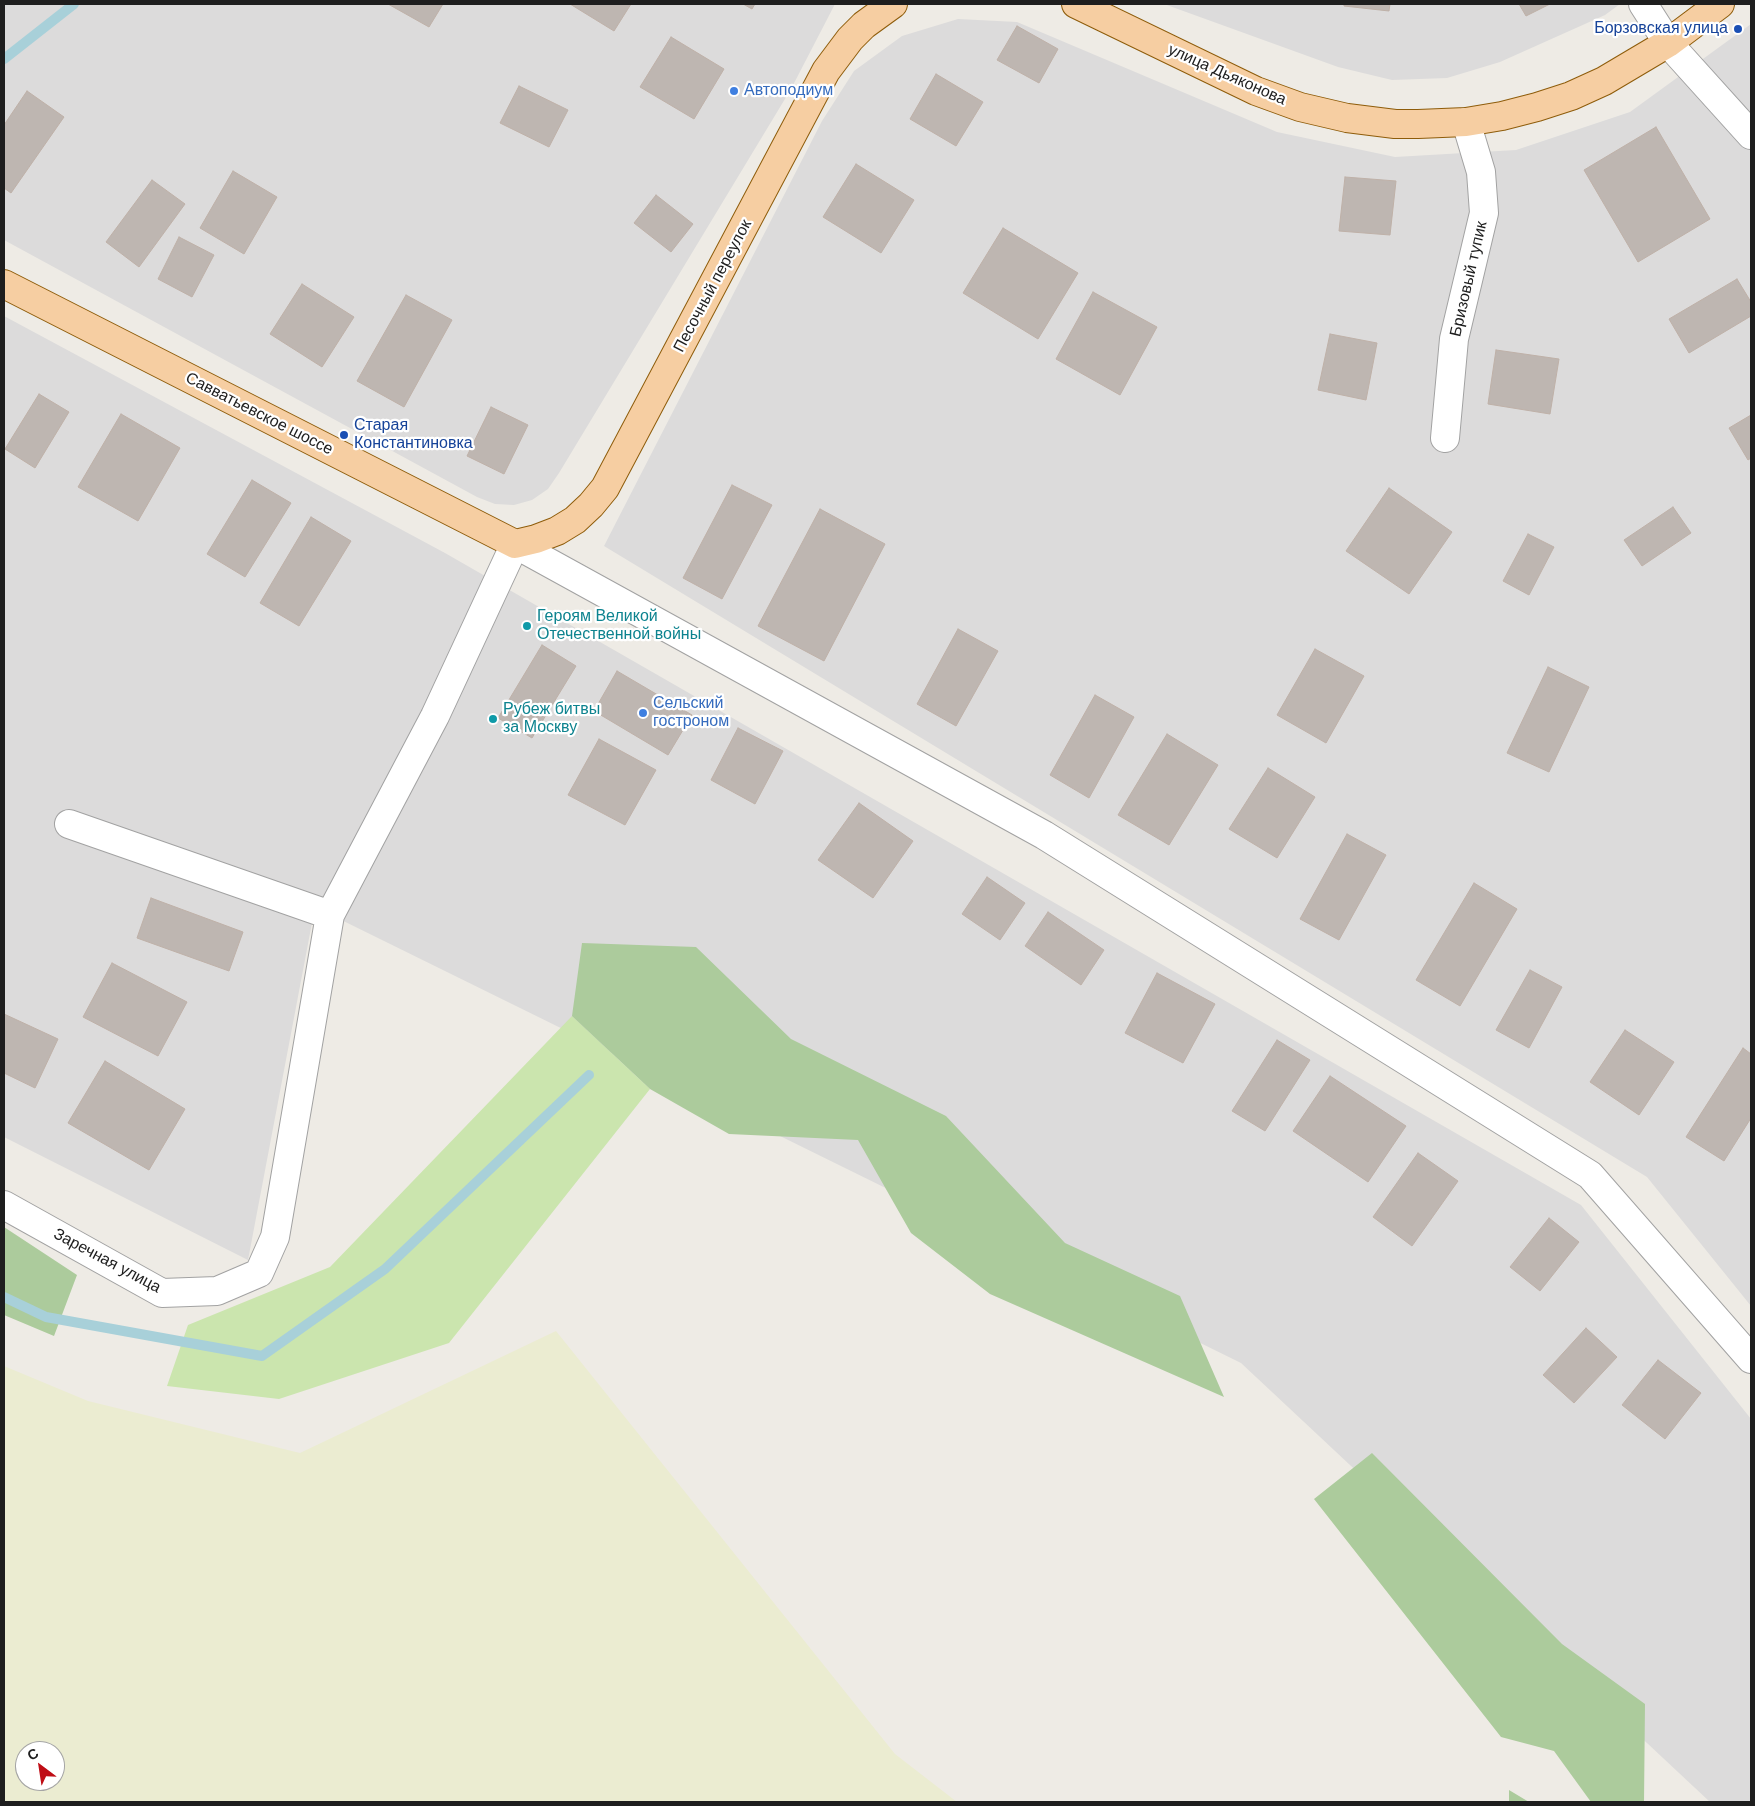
<!DOCTYPE html>
<meta charset="utf-8">
<style>
body{margin:0}
#map{position:relative;width:1755px;height:1806px;overflow:hidden;background:#eeebe5;font-family:Helvetica,sans-serif}
canvas{display:block}
.frame{position:absolute;inset:0;border:5px solid #1e1e1e;pointer-events:none}
.north{position:absolute;left:15px;top:1741px;width:50px;height:50px;box-sizing:border-box;background:#fff;border:1px solid #a5a5a5;border-radius:50%;rotate:329deg;font-size:14px;font-weight:700;line-height:20px;text-align:center;color:#1e1e1e}
.north::after{content:'';display:block;margin:auto;width:18px;height:22px;background:#bf0d15;clip-path:polygon(50% 0,100% 100%,50% 72%,0 100%)}
</style>
<div id="map">
<canvas width="1755" height="1806"></canvas>
<div class="frame"></div>
<div class="north">С</div>
</div>
<script>
const ctx = document.querySelector('canvas').getContext('2d');
ctx.lineJoin = 'round';
function paint(path, color) {
  ctx.fillStyle = color;
  ctx.fill(path, 'evenodd');
}
function toPath(rows) {
  const path = new Path2D();
  for (const r of rows) {
    path.moveTo(r[0], r[1]);
    for (let i = 2; i < r.length; i += 2) path.lineTo(r[i], r[i + 1]);
  }
  return path;
}
function strokePath(path, color, width, dash) {
  ctx.strokeStyle = color;
  ctx.lineWidth = width;
  ctx.lineCap = dash ? 'butt' : 'round';
  ctx.setLineDash(dash || []);
  ctx.stroke(path);
}
function drawText(font, color, halo, rows, align = 'center') {
  ctx.font = font + ' Helvetica,sans-serif';
  ctx.lineWidth = 4.5;
  ctx.setLineDash([]);
  ctx.textBaseline = 'middle';
  ctx.strokeStyle = halo;
  ctx.fillStyle = color;
  for (const [text, x, y, turn = 0] of rows) {
    ctx.save();
    ctx.translate(x, y);
    ctx.rotate((+turn || 0) * Math.PI / 180);
    ctx.textAlign = isNaN(turn) ? turn : align;
    if (halo) ctx.strokeText(text, 0, 0);
    ctx.fillText(text, 0, 0);
    ctx.restore();
  }
}
const residential = toPath([
 [4,4,835,4,791,89,559,473,548,489,532,500,514,505,495,504,477,497,4,240],
 [1164,4,1620,4,1605,15,1500,62,1447,78,1392,80,1338,67],
 [958,19,1017,22,1277,132,1395,157,1516,150,1630,112,1751,24,1751,1306,1647,1177,604,546,822,121,854,71,902,36],
 [4,316,445,553,1581,1205,1751,1419,1751,1802,1710,1802,1241,1363,315,907,248,1260,4,1137]
]);
const farmland = toPath([
 [556,1331,895,1754,957,1802,4,1802,4,1366,88,1401,300,1453],
 [25,1751,55,1751,55,1781,25,1781]
]);
const grass = toPath([
 [572,1016,650,1089,449,1343,279,1399,167,1386,188,1325,330,1267]
]);
const forest = toPath([
 [582,943,696,947,791,1039,946,1116,1065,1243,1180,1296,1224,1397,990,1294,911,1233,858,1140,729,1134,650,1089,572,1016],
 [4,1227,77,1275,54,1336,4,1315],
 [1372,1453,1562,1644,1645,1704,1644,1802,1591,1802,1554,1751,1501,1737,1314,1499],
 [1509,1790,1529,1802,1509,1802]
]);
const stream = toPath([
 [4,59,74,4],
 [4,1297,46,1317,262,1356,385,1269,589,1075]
]);
const building = toPath([
 [388,4,443,4,429,27,388,4],
 [570,4,631,4,614,31,570,4],
 [743,4,755,4,752,9,743,4],
 [1344,4,1390,4,1389,11,1344,6,1344,4],
 [1519,4,1550,4,1526,16,1519,4],
 [1017,26,1058,49,1039,83,997,60,1017,26],
 [671,37,724,69,694,119,640,87,671,37],
 [936,74,983,102,956,146,910,119,936,74],
 [519,86,568,110,549,147,500,123,519,86],
 [27,91,64,117,11,193,4,188,4,125,27,91],
 [1656,127,1710,219,1638,262,1584,170,1656,127],
 [856,164,914,200,881,253,823,217,856,164],
 [233,171,277,197,244,254,200,228,233,171],
 [1345,177,1396,181,1390,235,1339,231,1345,177],
 [152,180,185,204,139,267,106,242,152,180],
 [656,195,693,224,671,252,634,223,656,195],
 [1003,228,1078,273,1038,339,963,293,1003,228],
 [179,237,214,255,192,297,158,279,179,237],
 [1737,279,1751,302,1751,316,1689,353,1669,319,1737,279],
 [302,284,354,317,322,367,270,334,302,284],
 [1093,292,1157,327,1120,395,1056,359,1093,292],
 [406,295,452,320,404,407,357,381,406,295],
 [1330,334,1377,343,1366,400,1318,390,1330,334],
 [1496,350,1559,359,1550,414,1488,404,1496,350],
 [39,394,69,412,35,468,5,449,39,394],
 [491,407,528,425,504,474,467,456,491,407],
 [121,414,180,448,138,521,78,487,121,414],
 [1751,415,1751,458,1748,460,1729,428,1751,415],
 [252,480,291,503,245,577,207,554,252,480],
 [732,485,772,505,722,599,683,578,732,485],
 [1389,488,1452,532,1409,594,1346,551,1389,488],
 [1673,507,1691,533,1642,566,1624,540,1673,507],
 [820,509,885,544,824,661,758,626,820,509],
 [311,517,351,541,299,626,260,603,311,517],
 [1528,534,1554,547,1529,595,1503,581,1528,534],
 [958,629,998,651,956,726,917,704,958,629],
 [542,645,576,666,532,738,498,718,542,645],
 [1315,649,1364,676,1326,743,1277,715,1315,649],
 [1548,667,1589,687,1549,772,1507,753,1548,667],
 [617,671,692,715,668,755,594,711,617,671],
 [1095,695,1134,717,1089,798,1050,775,1095,695],
 [738,728,783,751,755,804,711,780,738,728],
 [1167,734,1218,765,1169,845,1118,815,1167,734],
 [599,739,656,770,625,825,568,795,599,739],
 [1268,768,1315,797,1277,858,1229,829,1268,768],
 [859,803,913,841,873,898,818,860,859,803],
 [1347,834,1386,855,1339,940,1300,919,1347,834],
 [987,877,1025,903,1000,940,962,914,987,877],
 [1474,883,1517,909,1460,1006,1416,980,1474,883],
 [151,898,243,932,229,971,137,938,151,898],
 [1048,912,1104,950,1081,985,1025,946,1048,912],
 [112,963,187,1002,158,1056,83,1017,112,963],
 [1530,970,1562,987,1529,1048,1496,1030,1530,970],
 [1157,973,1215,1004,1183,1063,1125,1033,1157,973],
 [4,1014,58,1039,35,1088,4,1073,4,1014],
 [1625,1030,1674,1062,1639,1115,1590,1082,1625,1030],
 [1277,1040,1310,1060,1265,1131,1232,1111,1277,1040],
 [1743,1048,1751,1054,1751,1118,1724,1161,1686,1137,1743,1048],
 [105,1061,185,1109,149,1170,68,1123,105,1061],
 [1330,1076,1406,1126,1368,1182,1293,1131,1330,1076],
 [1418,1153,1458,1181,1412,1246,1373,1217,1418,1153],
 [1549,1218,1579,1242,1540,1291,1510,1267,1549,1218],
 [1586,1328,1617,1357,1574,1403,1543,1375,1586,1328],
 [1658,1360,1701,1393,1665,1439,1622,1405,1658,1360]
]);
const minor = toPath([
 [1643,4,1668,43,1751,135],
 [1445,438,1454,339,1484,213,1481,172,1466,122],
 [69,824,330,915],
 [4,1205,162,1293,217,1291,259,1273,275,1237,330,915,435,716,515,544,1044,835,1590,1175,1751,1359]
]);
const major = toPath([
 [1076,4,1256,91,1300,107,1347,118,1395,124,1418,124,1466,122,1502,116,1537,107,1571,96,1604,81,1668,43,1720,4],
 [4,284,515,544,536,539,557,531,575,520,591,505,605,488,826,71,850,39,864,25,893,4]
]);
const markers = [
 [1738,29,5,"#1a4fb4"],
 [734,91,5,"#3f7fe0"],
 [344,435,5,"#1a4fb4"],
 [527,626,5,"#0f9aa8"],
 [643,713,5,"#3f7fe0"],
 [493,719,5,"#0f9aa8"]
];
const transitNames = [
 ["Борзовская улица",1728,29],
 ["Старая",354,426,"left"],
 ["Константиновка",354,444,"left"]
];
const streetNames = [
 ["улица Дьяконова",1227,75,24],
 ["Бризовый тупик",1469,279,-77],
 ["Песочный переулок",713,286,-62],
 ["Савватьевское шоссе",259,414,27],
 ["Заречная улица",107,1261,28]
];
const shopNames = [
 ["Автоподиум",744,91],
 ["Сельский",653,704],
 ["гостроном",653,722]
];
const cultureNames = [
 ["Героям Великой",537,617],
 ["Отечественной войны",537,635],
 ["Рубеж битвы",503,710],
 ["за Москву",503,728]
];
paint(residential, '#dcdbdb');
paint(farmland, '#ebecd1');
paint(grass, '#cbe5ae');
paint(forest, '#accb9c');
strokePath(stream, '#a8d0d9', 10);
paint(building, '#beb6b1');
strokePath(building, '#bfb1a8', 1);
strokePath(minor, '#a2a2a2', 30);
strokePath(major, '#8e5c0a', 30);
strokePath(minor, '#fff', 28);
strokePath(major, '#f6cea2', 28);
for (const [x, y, r, color] of markers) {
  const dot = new Path2D();
  dot.arc(x, y, r, 0, 2 * Math.PI);
  ctx.fillStyle = color;
  ctx.fill(dot);
  strokePath(dot, '#fff', 2);
}
drawText('16px', '#164399', '#fff', transitNames, 'right');
drawText('16px', '#1e1e1e', '#fff', streetNames);
drawText('16px', '#366cbe', '#fff', shopNames, 'left');
drawText('16px', '#0d838f', '#fff', cultureNames, 'left');
</script>
